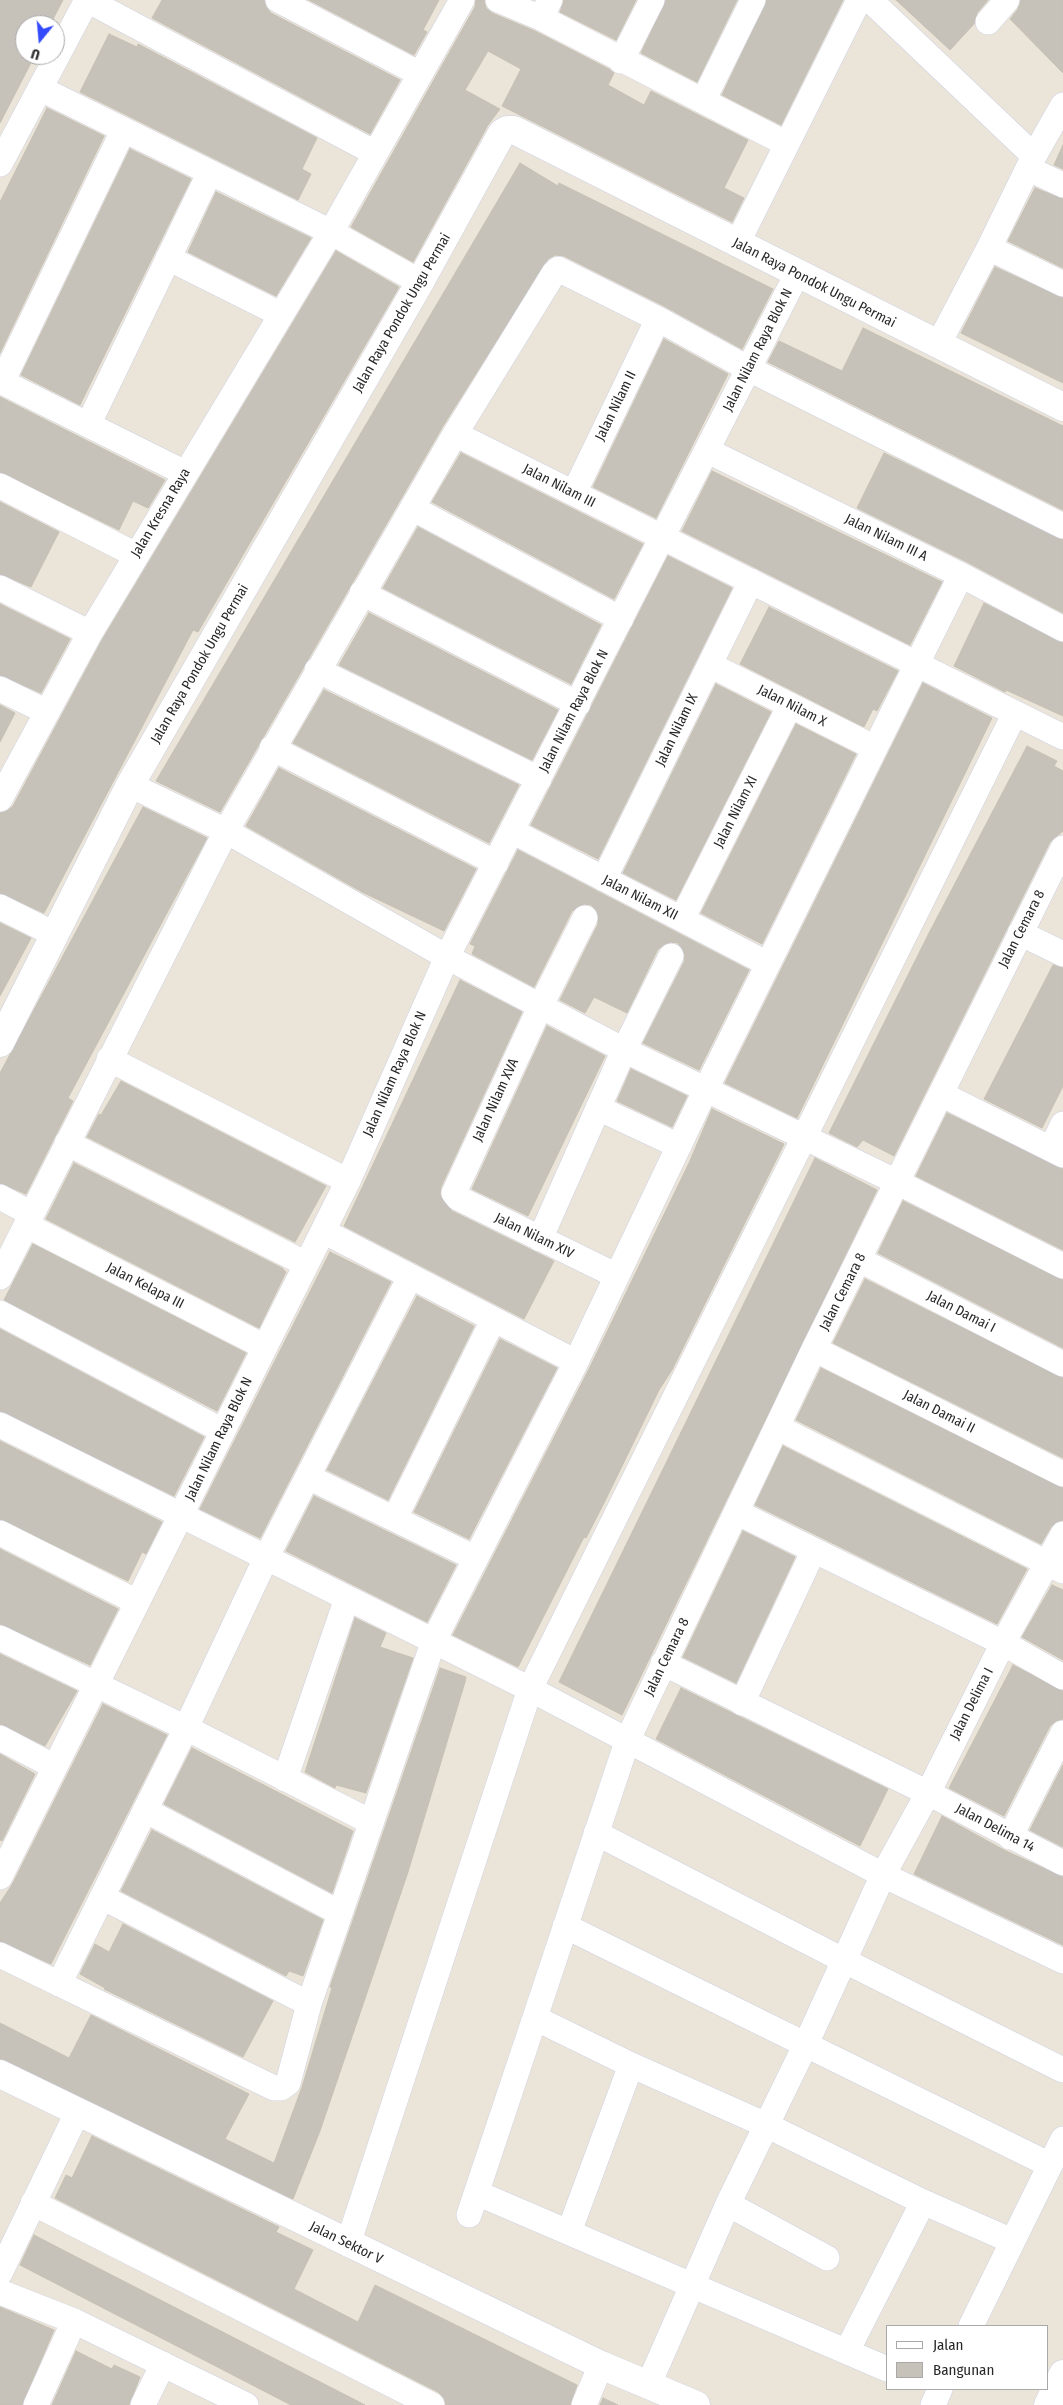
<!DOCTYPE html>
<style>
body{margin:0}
#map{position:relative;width:1063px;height:2405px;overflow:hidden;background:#ebe5d9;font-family:"Fira Sans Condensed",sans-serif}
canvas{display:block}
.legend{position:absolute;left:886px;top:2325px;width:162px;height:65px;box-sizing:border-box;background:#fff;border:1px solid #a9a9a9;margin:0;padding:6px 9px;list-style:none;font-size:15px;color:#282828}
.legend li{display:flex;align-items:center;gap:10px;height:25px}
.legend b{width:25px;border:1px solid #a9a9a9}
.north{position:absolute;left:15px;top:15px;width:50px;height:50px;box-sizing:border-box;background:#fff;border:1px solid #a9a9a9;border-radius:50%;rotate:197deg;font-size:14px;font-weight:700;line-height:20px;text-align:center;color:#282828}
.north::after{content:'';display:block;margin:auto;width:18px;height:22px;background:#334afe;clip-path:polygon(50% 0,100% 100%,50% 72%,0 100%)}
</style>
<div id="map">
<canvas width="1063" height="2405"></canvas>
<ul class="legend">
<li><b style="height:6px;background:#fff"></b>Jalan</li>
<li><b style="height:14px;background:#c6c1b9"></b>Bangunan</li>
</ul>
<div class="north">U</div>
</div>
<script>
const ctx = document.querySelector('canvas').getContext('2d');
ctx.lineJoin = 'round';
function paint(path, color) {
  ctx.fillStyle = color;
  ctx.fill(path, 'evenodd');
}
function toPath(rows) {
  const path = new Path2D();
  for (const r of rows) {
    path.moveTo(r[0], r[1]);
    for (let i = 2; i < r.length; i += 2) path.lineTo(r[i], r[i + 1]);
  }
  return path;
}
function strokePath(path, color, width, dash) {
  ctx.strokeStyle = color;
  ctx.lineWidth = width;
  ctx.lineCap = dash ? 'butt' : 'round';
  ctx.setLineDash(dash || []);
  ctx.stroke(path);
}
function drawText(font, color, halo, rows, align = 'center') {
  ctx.font = font + ' "Fira Sans Condensed",sans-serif';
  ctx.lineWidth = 4;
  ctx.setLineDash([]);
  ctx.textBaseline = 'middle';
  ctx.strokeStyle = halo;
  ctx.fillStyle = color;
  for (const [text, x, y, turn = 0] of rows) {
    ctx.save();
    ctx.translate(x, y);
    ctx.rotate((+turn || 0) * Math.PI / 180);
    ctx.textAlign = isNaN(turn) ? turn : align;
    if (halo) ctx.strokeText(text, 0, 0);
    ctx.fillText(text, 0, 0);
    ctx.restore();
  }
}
const building = toPath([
 [0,0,63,0,50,25,25,25,25,55,35,55,0,123,0,0],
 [162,0,264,0,266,7,271,13,400,80,370,134,152,18,162,0],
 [309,0,439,0,423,30,427,32,414,55,309,0],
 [476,0,484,0,486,8,492,13,535,31,609,69,614,73,608,85,644,105,651,91,748,140,724,188,744,198,732,222,502,106,521,69,488,51,465,90,500,109,488,125,413,262,351,227,475,7,476,0],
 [564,0,636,0,616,40,560,12,564,0],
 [666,0,737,0,697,82,641,53,666,0],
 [767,0,843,0,781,125,722,95,767,0],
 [896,0,988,0,977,13,974,24,950,50,896,0],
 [1021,0,1063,0,1063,73,1010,19,1018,9,1021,0],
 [109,34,137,47,138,44,317,138,302,169,311,174,298,200,80,92,109,34],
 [47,108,104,136,0,353,0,202,47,108],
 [1063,145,1063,169,1054,165,1063,145],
 [130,149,191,179,80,405,21,375,130,149],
 [520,163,558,186,559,183,773,289,742,349,664,306,564,256,555,255,548,259,443,426,220,812,156,781,520,163],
 [1035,188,1063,199,1063,268,1008,241,1035,188],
 [216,192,311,238,276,296,188,252,216,192],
 [336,251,399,287,198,632,193,630,44,913,0,893,0,813,7,811,13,806,102,640,336,251],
 [995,267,1063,298,1063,383,961,333,995,267],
 [863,328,1063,426,1063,510,768,362,779,341,842,371,863,328],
 [664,339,728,374,656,518,593,487,664,339],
 [0,397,165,480,148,508,133,501,119,530,0,472,0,397],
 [461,453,643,544,614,599,432,502,461,453],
 [884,453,1063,540,1063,613,967,562,857,508,884,453],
 [712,471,942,582,910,645,682,531,712,471],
 [0,502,59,532,31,587,0,574,0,502],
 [418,527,601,625,571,684,383,588,418,527],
 [668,556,732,588,598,859,531,825,668,556],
 [984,603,1063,643,1063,716,1006,690,1005,692,954,666,984,603],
 [0,604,70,639,41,693,0,675,0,604],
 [769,607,898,671,877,711,873,709,864,727,740,664,769,607],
 [369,613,558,710,532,760,339,665,369,613],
 [923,683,992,718,797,1118,725,1083,923,683],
 [716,684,771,712,676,900,623,873,716,684],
 [324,690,519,785,489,843,293,743,324,690],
 [0,705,15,713,0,742,0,705],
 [796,724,856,754,762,944,701,913,796,724],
 [1027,746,1057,761,1054,766,1063,771,1063,831,1050,842,894,1156,863,1140,857,1147,829,1133,929,933,1027,746],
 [279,768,476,869,444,931,362,892,246,826,279,768],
 [143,807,207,838,68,1098,73,1101,26,1194,0,1183,0,1073,143,807],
 [518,850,749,970,699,1070,643,1043,684,962,685,955,678,943,670,942,658,949,627,1013,594,997,585,1013,560,1000,598,924,597,911,591,905,584,904,572,911,534,987,472,954,475,946,470,944,518,850],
 [0,923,31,938,0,996,0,923],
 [1053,965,1063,968,1063,1086,1042,1128,984,1099,1053,965],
 [460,980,522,1012,441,1187,440,1195,452,1211,554,1261,524,1319,344,1226,460,980],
 [547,1026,605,1056,528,1216,472,1189,547,1026],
 [631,1069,687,1096,672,1127,617,1101,631,1069],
 [121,1081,326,1186,295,1242,87,1137,99,1114,101,1115,121,1081],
 [712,1109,784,1144,672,1370,659,1390,605,1501,586,1538,584,1537,518,1667,453,1635,589,1369,689,1163,712,1109],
 [947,1113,1063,1169,1063,1250,916,1176,947,1113],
 [815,1158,877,1190,622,1715,559,1682,815,1158],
 [74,1163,282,1268,286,1272,259,1328,46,1219,74,1163],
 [903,1201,1063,1280,1063,1348,878,1253,903,1201],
 [33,1244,246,1353,217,1411,4,1300,33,1244],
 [330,1252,391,1282,260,1538,200,1509,330,1252],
 [865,1279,1063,1378,1063,1458,833,1343,865,1279],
 [417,1296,474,1326,388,1500,327,1470,417,1296],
 [0,1329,204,1437,174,1496,0,1411,0,1329],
 [500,1339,557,1368,469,1539,414,1512,500,1339],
 [821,1368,1063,1488,1063,1520,1056,1522,1051,1527,1041,1544,796,1420,821,1368],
 [0,1441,162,1522,146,1554,142,1552,128,1581,0,1519,0,1441],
 [783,1446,1027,1569,997,1624,755,1505,783,1446],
 [314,1496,456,1565,427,1622,286,1551,314,1496],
 [743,1531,795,1557,736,1683,683,1657,743,1531],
 [0,1549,118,1609,90,1665,0,1624,0,1549],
 [1052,1585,1063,1590,1063,1660,1022,1637,1052,1585],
 [355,1618,386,1633,380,1647,413,1658,366,1793,336,1785,335,1788,305,1772,355,1618],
 [0,1654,77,1691,45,1746,0,1724,0,1654],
 [1013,1665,1063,1691,1063,1719,1056,1721,1050,1726,1004,1816,949,1788,1013,1665],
 [440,1668,466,1677,465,1682,408,1872,320,2131,293,2199,0,2059,0,2023,69,2058,91,2015,249,2094,225,2139,274,2163,302,2087,332,1988,330,1987,440,1668],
 [681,1688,888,1789,860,1846,656,1739,681,1688],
 [103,1704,167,1735,51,1964,0,1941,0,1903,13,1883,103,1704],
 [192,1748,353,1831,332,1893,164,1804,192,1748],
 [0,1754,35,1774,2,1841,0,1840,0,1754],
 [1063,1765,1063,1847,1030,1830,1063,1765],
 [942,1816,1004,1850,1063,1877,1063,1945,914,1874,942,1816],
 [152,1830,323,1920,303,1976,289,1971,286,1976,121,1891,152,1830],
 [123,1924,273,2001,243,2057,104,1989,105,1988,80,1974,95,1944,109,1952,123,1924],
 [92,2136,279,2227,276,2232,313,2250,294,2289,358,2322,375,2285,577,2385,570,2405,446,2405,444,2398,438,2392,55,2198,66,2175,72,2178,92,2136],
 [34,2235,59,2248,365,2405,291,2405,260,2389,20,2265,34,2235],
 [0,2307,54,2330,22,2405,0,2405,0,2307],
 [76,2351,112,2369,114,2365,140,2377,129,2405,52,2405,76,2351],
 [603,2398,618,2405,600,2405,603,2398]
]);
const street = toPath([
 [278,0,420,74],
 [498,0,541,18,787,144],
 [870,0,1034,156],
 [541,18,550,0],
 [988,22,1007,0],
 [621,61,652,0],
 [41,89,331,232,420,282],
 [703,101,753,0],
 [0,164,87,0,375,153],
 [1029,169,1063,185],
 [737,244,859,0],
 [989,248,1063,284],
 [168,258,280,314],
 [938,345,989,248,1034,156,1063,105],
 [0,381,185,473],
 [2,382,123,131],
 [88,425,209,174],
 [455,434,1063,737],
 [708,451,961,575,1063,629],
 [0,486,136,555],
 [574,493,658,319],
 [412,508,621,619],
 [0,588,90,633],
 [362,593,578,704],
 [710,665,875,748],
 [317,670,539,779],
 [0,689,47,712],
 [272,748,496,863],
 [130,785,226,831,447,957,624,1050,897,1182,1063,1266],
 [0,799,90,633,331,232,462,0],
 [512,831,768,964],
 [604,879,751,581],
 [0,907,54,934],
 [585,918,540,1007,454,1193,458,1198,617,1276],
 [682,919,790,705],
 [1020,933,1063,954],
 [109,1059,348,1181],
 [941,1094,1063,1155],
 [598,1108,679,1146],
 [67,1143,306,1264],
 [1051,1149,1063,1124],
 [0,1197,32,1214],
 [26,1225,265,1347],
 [323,1231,576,1362],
 [540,1239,624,1050,671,956],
 [860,1260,1063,1364],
 [0,1277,226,831,455,434,554,273,558,269,658,319,749,369,1063,526],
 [0,1313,223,1431],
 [814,1349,1063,1474],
 [0,1425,530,1689,883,1875,1063,1961],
 [777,1427,1063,1571],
 [308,1477,475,1558],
 [736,1512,1003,1643,1063,1677],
 [395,1518,493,1320],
 [0,1533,137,1602],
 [0,1638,186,1728,371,1822],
 [663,1663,928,1793,1063,1863],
 [742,1703,813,1552],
 [0,1738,55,1767],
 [285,1779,347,1598],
 [145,1810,340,1913],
 [596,1833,843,1960,1063,2070],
 [1010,1837,1063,1733],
 [0,1877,348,1181,447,957,797,274],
 [102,1897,309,2004],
 [565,1926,1050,2165],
 [0,1955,274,2088,281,2088,288,2083,309,2004,434,1640,576,1362,705,1091,961,575],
 [59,1984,186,1728,266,1558,410,1277],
 [535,2018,631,2065,766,2125,923,2202,1012,2241],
 [477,2193,887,2369],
 [33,2203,432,2405],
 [728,2204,827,2258],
 [469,2215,628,1739,814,1349,1063,848],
 [569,2232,631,2065],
 [348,2244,530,1689,1015,713],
 [0,2273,77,2113],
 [0,2292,74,2321,246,2405],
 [971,2326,1063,2139],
 [847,2351,923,2202],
 [648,2386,728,2204,806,2044,883,1875,928,1793,1003,1643,1063,1534],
 [36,2405,74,2321],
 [143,2405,163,2364],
 [584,2405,601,2365],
 [933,2405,940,2389]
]);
const secondary = toPath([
 [0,1043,130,785,420,282,502,133,507,130,514,130,1063,407],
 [0,2074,601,2365,696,2405],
 [1048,2405,1063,2374]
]);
const streetNames = [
 ["Jalan Raya Pondok Ungu Permai",814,283,27],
 ["Jalan Raya Pondok Ungu Permai",402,313,-60],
 ["Jalan Nilam Raya Blok N",758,350,-63],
 ["Jalan Nilam II",616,406,-64],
 ["Jalan Nilam III",559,486,27],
 ["Jalan Kresna Raya",161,513,-59],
 ["Jalan Nilam III A",886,538,26],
 ["Jalan Raya Pondok Ungu Permai",200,664,-60],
 ["Jalan Nilam X",792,706,27],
 ["Jalan Nilam Raya Blok N",574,711,-63],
 ["Jalan Nilam IX",677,730,-64],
 ["Jalan Nilam XI",736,812,-63],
 ["Jalan Nilam XII",640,898,27],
 ["Jalan Cemara 8",1022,929,-63],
 ["Jalan Nilam Raya Blok N",395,1074,-66],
 ["Jalan Nilam XVA",496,1100,-65],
 ["Jalan Nilam XIV",534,1236,26],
 ["Jalan Kelapa III",145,1286,27],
 ["Jalan Cemara 8",843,1292,-63],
 ["Jalan Damai I",961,1312,27],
 ["Jalan Damai II",939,1412,27],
 ["Jalan Nilam Raya Blok N",219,1439,-64],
 ["Jalan Cemara 8",667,1657,-64],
 ["Jalan Delima I",972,1704,-63],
 ["Jalan Delima 14",995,1828,28],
 ["Jalan Sektor V",346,2243,26]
];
paint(building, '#c6c1b9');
strokePath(building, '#c6c1b3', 1);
strokePath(street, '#ced0e2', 26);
strokePath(secondary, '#ced0e2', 29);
strokePath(street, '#fff', 25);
strokePath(secondary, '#fff', 28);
drawText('14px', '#282828', '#fff', streetNames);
</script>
